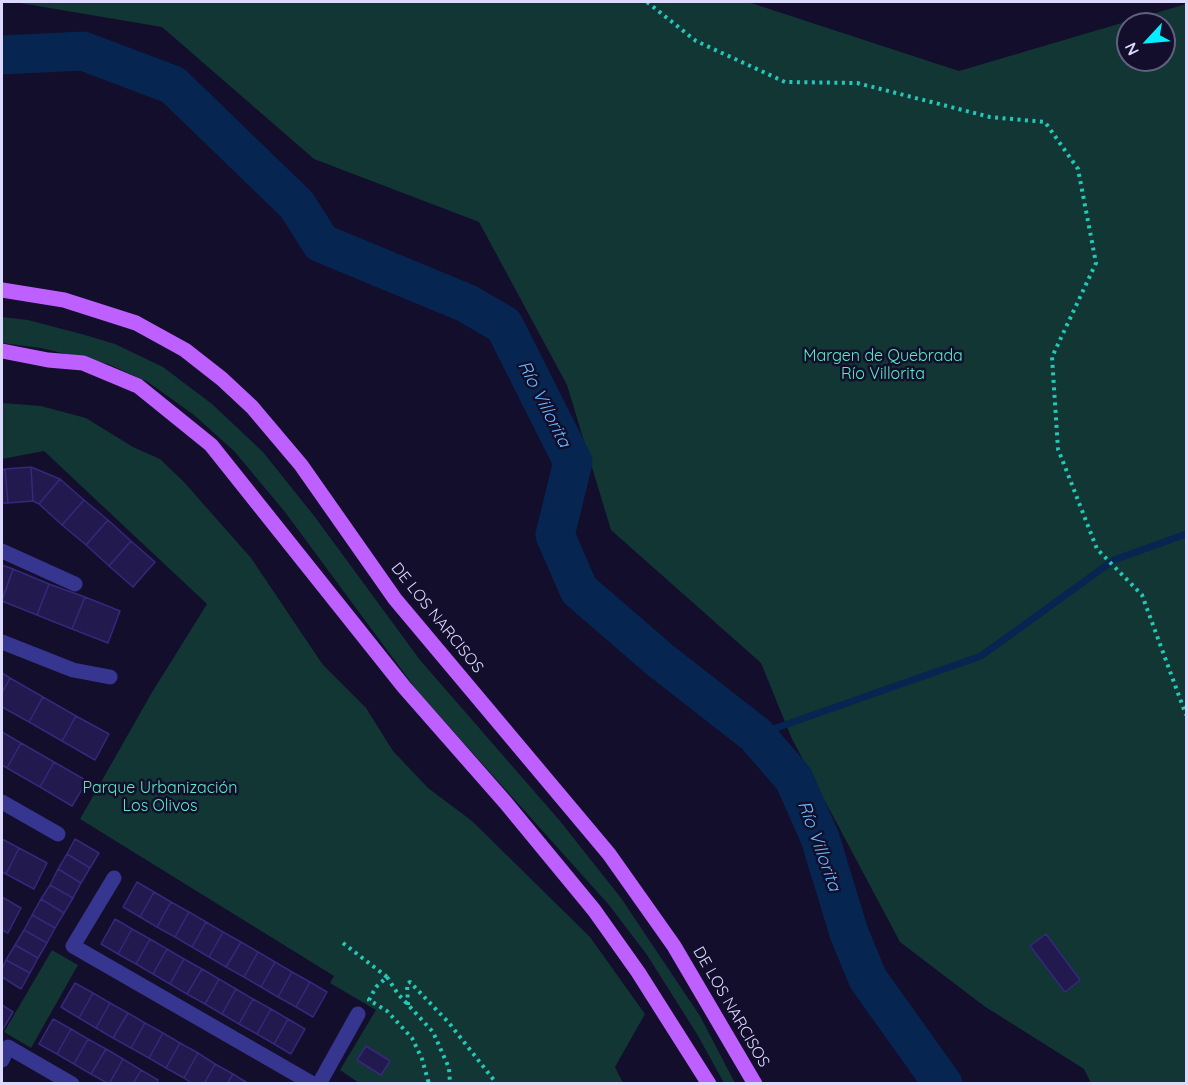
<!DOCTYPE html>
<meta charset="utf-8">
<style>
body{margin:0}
#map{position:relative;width:1188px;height:1085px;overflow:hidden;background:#120e2c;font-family:Quicksand,sans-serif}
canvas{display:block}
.frame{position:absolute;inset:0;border:3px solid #dcd9ff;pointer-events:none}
.north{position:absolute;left:1116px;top:12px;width:60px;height:60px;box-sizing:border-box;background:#120e2c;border:2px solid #635f80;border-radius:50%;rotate:244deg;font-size:16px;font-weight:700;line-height:24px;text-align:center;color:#dcd9ff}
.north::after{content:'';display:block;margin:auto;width:21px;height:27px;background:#05eeff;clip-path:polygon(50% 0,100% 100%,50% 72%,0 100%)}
</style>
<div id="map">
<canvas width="1188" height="1085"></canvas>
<div class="frame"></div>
<div class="north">N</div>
</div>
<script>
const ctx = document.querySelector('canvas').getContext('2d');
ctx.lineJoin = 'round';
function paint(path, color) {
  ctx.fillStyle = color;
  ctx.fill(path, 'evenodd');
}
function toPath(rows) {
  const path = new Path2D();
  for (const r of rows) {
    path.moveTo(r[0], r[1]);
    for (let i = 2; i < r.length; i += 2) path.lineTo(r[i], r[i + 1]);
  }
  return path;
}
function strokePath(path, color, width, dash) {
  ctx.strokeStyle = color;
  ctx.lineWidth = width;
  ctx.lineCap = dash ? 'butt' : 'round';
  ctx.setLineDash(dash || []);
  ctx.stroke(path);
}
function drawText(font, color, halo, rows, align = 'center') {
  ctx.font = font + ' Quicksand,sans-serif';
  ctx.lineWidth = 5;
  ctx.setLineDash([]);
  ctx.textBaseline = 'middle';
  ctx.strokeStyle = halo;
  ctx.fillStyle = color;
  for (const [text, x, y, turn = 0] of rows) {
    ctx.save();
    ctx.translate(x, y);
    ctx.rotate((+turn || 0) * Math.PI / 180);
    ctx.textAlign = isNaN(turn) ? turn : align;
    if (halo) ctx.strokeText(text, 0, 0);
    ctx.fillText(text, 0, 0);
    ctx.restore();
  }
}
const green = toPath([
 [14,2,748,2,959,71,1186,4,1186,1083,1091,1083,1084,1069,984,1006,900,942,792,739,761,663,611,530,567,385,479,222,314,159,162,27],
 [1128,24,1164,24,1164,60,1128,60],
 [2,317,28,320,85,335,115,344,163,367,212,404,263,452,315,517,420,660,560,821,621,898,700,1016,735,1083,724,1083,697,1034,647,955,609,905,418,692,285,512,234,451,194,415,148,382,108,364,41,348,2,343],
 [2,403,41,406,86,418,133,447,160,459,184,482,251,558,323,665,366,708,393,751,428,788,472,821,590,937,645,1014,615,1067,623,1083,359,1083,340,1070,376,1010,330,983,334,976,80,819,151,694,207,604,44,451,2,459],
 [52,950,78,965,31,1048,4,1032]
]);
const stream = toPath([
 [756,735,981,656,1114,560,1186,534]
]);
const river = toPath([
 [2,55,83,51,173,85,297,205,321,243,466,303,504,325,573,462,555,535,579,590,660,660,756,735,794,779,820,838,849,933,868,979,943,1084]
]);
const building = toPath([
 [31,467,60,479,39,504,33,501,31,467],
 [31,467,33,501,8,503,5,469,31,467],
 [5,469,8,503,2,503,2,470,5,469],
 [60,479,84,500,62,525,39,504,60,479],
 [84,500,108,520,86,545,62,525,84,500],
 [108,520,131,541,109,566,86,545,108,520],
 [131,541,155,562,133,587,109,566,131,541],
 [2,565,13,569,2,600,2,565],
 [13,569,49,584,37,615,2,601,13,569],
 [49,584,85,597,72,629,37,615,49,584],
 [85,597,120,611,108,643,72,629,85,597],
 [2,673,10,678,2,693,2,673],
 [10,678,43,697,29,722,2,707,2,693,10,678],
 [43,697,76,716,62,741,29,722,43,697],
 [76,716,109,734,95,760,62,741,76,716],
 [2,732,21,743,7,768,2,765,2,732],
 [21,743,54,762,40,787,7,768,21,743],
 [54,762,87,781,72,806,40,787,54,762],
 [2,839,19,848,6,874,2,872,2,839],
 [75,839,99,853,90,868,67,854,75,839],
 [19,848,47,863,34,889,6,874,19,848],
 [67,854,90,868,81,883,58,869,67,854],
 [58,869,81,883,73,898,50,885,58,869],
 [137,882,154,892,140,917,123,907,137,882],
 [50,885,73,898,64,913,41,899,50,885],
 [154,892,171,902,157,927,140,917,154,892],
 [2,897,21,908,8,933,2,930,2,897],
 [41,899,64,913,55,928,32,915,41,899],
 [171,902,189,912,175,937,157,927,171,902],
 [189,912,206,922,192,947,175,937,189,912],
 [32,915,55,928,47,943,24,930,32,915],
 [115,919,132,929,118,954,101,944,115,919],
 [206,922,223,932,209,957,192,947,206,922],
 [132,929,150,939,136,964,118,954,132,929],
 [24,930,47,943,38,958,15,945,24,930],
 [223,932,241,942,226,967,209,957,223,932],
 [1046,934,1080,980,1065,992,1030,946,1046,934],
 [150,939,167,949,153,974,136,964,150,939],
 [241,942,258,952,244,977,226,967,241,942],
 [15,945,38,958,30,973,6,960,15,945],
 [167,949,184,959,170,984,153,974,167,949],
 [258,952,275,962,261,987,244,977,258,952],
 [184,959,202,969,187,994,170,984,184,959],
 [6,960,30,973,21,989,2,977,2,969,6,960],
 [275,962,292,972,278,997,261,987,275,962],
 [202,969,219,979,205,1004,187,994,202,969],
 [292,972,310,982,296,1007,278,997,292,972],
 [219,979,236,989,222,1014,205,1004,219,979],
 [310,982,327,992,313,1017,296,1007,310,982],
 [75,983,93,993,79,1018,61,1007,75,983],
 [236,989,253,999,239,1024,222,1014,236,989],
 [93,993,110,1003,96,1028,79,1018,93,993],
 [253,999,271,1009,257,1034,239,1024,253,999],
 [110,1003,128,1013,113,1038,96,1028,110,1003],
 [2,1005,13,1012,3,1029,2,1028,2,1005],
 [271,1009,288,1019,274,1044,257,1034,271,1009],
 [128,1013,145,1023,131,1048,113,1038,128,1013],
 [53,1019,71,1029,57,1054,39,1044,53,1019],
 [288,1019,305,1029,291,1054,274,1044,288,1019],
 [145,1023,163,1033,149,1058,131,1048,145,1023],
 [71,1029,88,1039,74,1064,57,1054,71,1029],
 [163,1033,180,1043,166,1068,149,1058,163,1033],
 [88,1039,106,1049,91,1074,74,1064,88,1039],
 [180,1043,198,1053,184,1078,166,1068,180,1043],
 [366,1046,390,1061,381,1075,357,1060,366,1046],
 [106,1049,123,1059,109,1084,91,1074,106,1049],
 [198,1053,215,1064,204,1084,193,1084,184,1078,198,1053],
 [123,1059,141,1070,133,1084,109,1084,123,1059],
 [215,1064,233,1074,227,1084,204,1084,215,1064],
 [141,1070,158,1080,156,1084,133,1084,141,1070],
 [233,1074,249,1084,227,1084,233,1074]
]);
const path = toPath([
 [647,2,696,41,785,82,857,83,990,117,1045,122,1078,169,1096,263,1052,357,1058,449,1097,549,1142,595,1186,715],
 [343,943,387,977,376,987,369,1000,387,1011,412,1038,422,1059,429,1084],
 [387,977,398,994,433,1032,449,1068,450,1084],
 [408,1005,407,984,410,982,449,1023,497,1084]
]);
const minor = toPath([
 [2,551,75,584],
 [2,642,73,670,110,677],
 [2,802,58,834],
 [114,878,73,946,313,1084],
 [2,1060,8,1047,72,1084],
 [319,1084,358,1014]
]);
const major = toPath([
 [2,290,64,300,136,323,185,350,222,379,252,407,301,465,395,599,609,854,674,946,755,1084],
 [2,351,48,360,83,363,138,386,211,445,404,687,505,802,594,910,638,972,709,1084]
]);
const parkNames = [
 ["Margen de Quebrada",883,356],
 ["Río Villorita",883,374],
 ["Parque Urbanización",160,788],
 ["Los Olivos",160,806]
];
const streetNames = [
 ["DE LOS NARCISOS",437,618,51],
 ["DE LOS NARCISOS",731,1007,60]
];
const waterNames = [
 ["Río Villorita",544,404,63],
 ["Río Villorita",819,846,70]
];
paint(green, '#113634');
strokePath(stream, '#072551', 7);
strokePath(river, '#072551', 39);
paint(building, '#22194e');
strokePath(building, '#36287d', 1.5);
strokePath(path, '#24c8b8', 4, [3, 4.5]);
strokePath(minor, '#36358f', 15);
strokePath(major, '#be60ff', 15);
drawText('16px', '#59ebc2', '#120e2c', parkNames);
drawText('16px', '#dcd9ff', '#120e2c', streetNames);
drawText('italic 18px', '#67beff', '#120e2c', waterNames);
</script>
